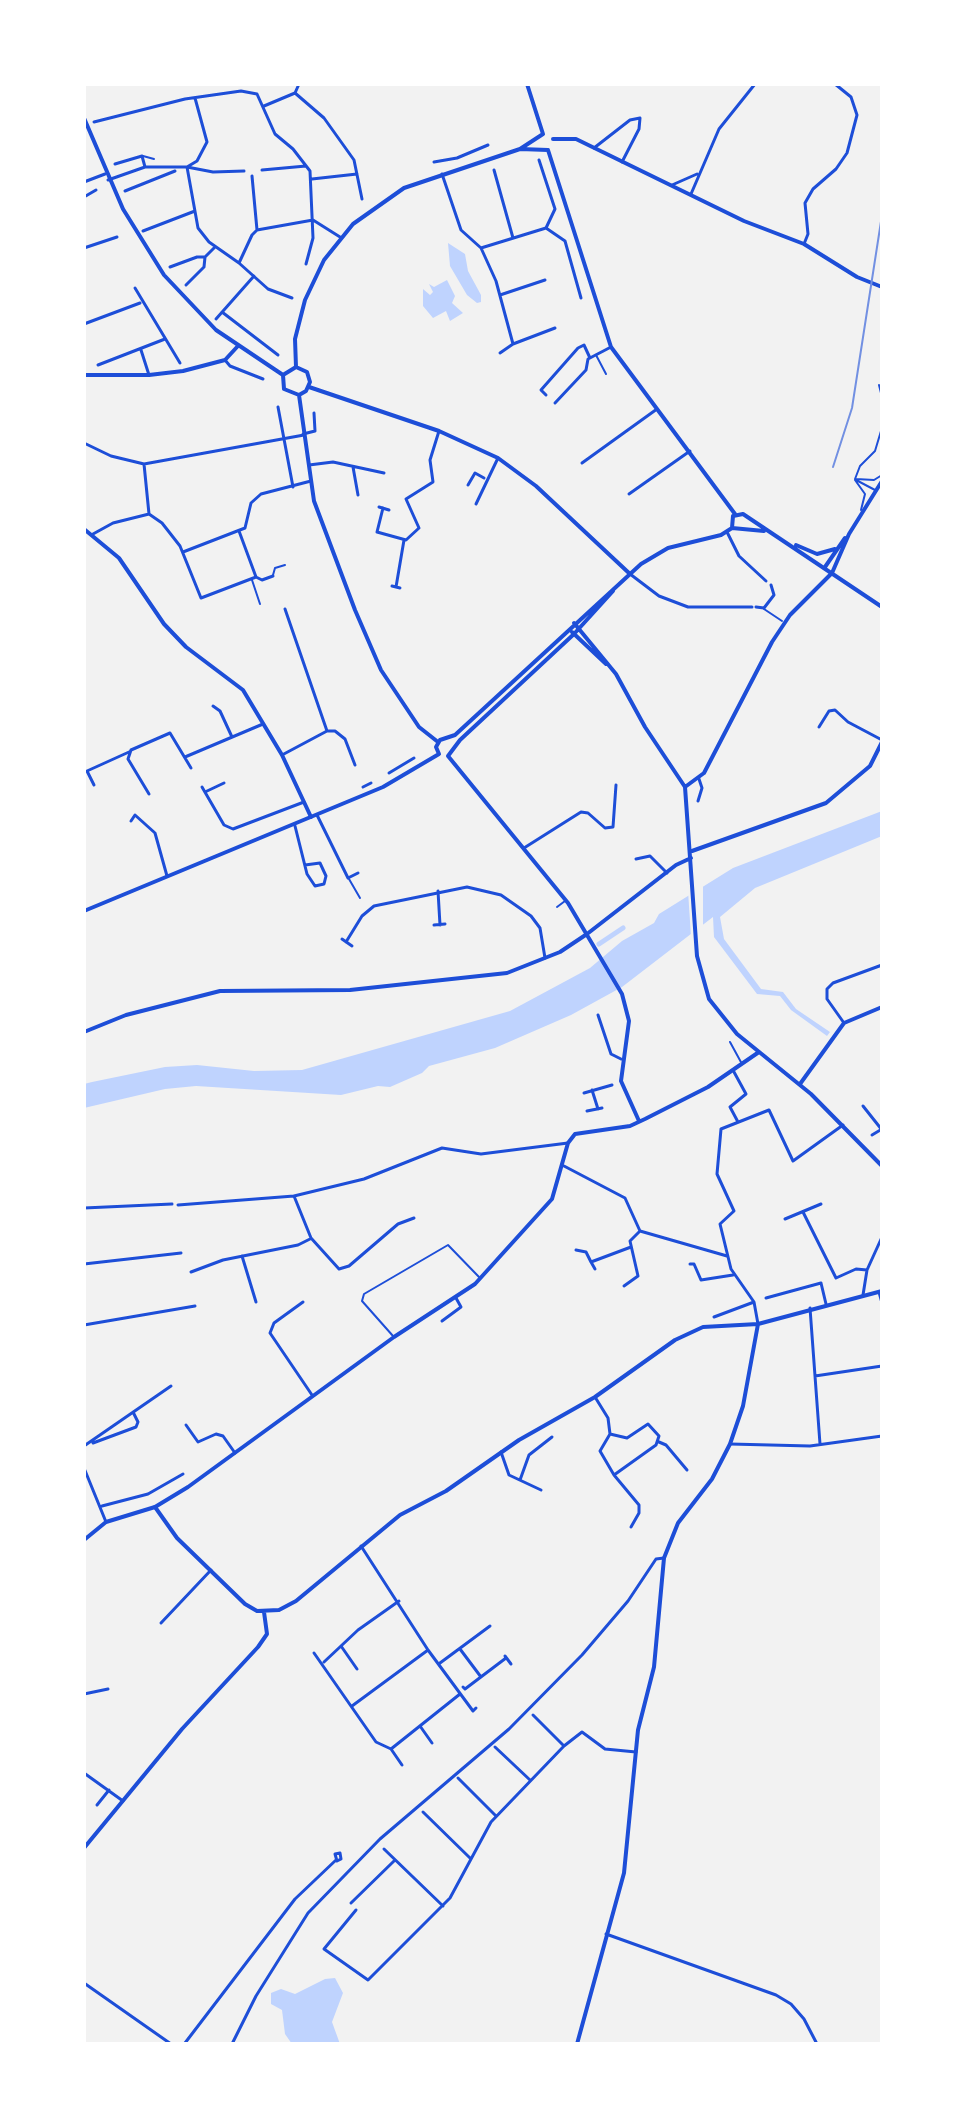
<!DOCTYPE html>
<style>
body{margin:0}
#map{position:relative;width:966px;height:2128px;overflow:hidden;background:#f2f2f2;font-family:Raleway,sans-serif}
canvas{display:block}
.frame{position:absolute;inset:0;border:86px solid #fff;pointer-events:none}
</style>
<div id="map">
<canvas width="966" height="2128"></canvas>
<div class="frame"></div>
</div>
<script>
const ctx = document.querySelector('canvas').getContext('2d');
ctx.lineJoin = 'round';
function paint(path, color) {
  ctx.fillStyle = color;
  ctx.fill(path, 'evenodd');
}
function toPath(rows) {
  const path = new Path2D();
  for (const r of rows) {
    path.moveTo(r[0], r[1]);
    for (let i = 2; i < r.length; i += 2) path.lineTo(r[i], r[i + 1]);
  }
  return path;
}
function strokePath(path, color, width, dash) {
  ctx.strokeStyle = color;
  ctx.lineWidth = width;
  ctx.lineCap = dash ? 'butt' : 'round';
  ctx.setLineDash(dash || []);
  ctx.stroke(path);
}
const water = toPath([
 [448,243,465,254,468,271,481,295,481,302,477,303,467,295,450,266],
 [447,280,455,296,452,303,463,313,450,321,446,311,433,318,423,306,423,289,430,295,433,292,429,284,434,287],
 [882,811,882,836,755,888,720,917,724,939,761,989,783,992,796,1009,830,1032,827,1036,791,1010,780,996,757,994,714,937,713,917,622,987,571,1015,495,1048,429,1066,422,1073,390,1087,378,1086,341,1095,196,1086,165,1089,84,1108,84,1084,92,1082,165,1067,197,1065,254,1071,302,1070,510,1011,590,968,622,941,654,923,659,914,733,868],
 [335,1978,343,1993,332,2022,340,2044,292,2044,285,2034,282,2010,271,2004,271,1993,281,1989,295,1994,325,1979]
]);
const pier = toPath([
 [703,881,703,929,691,937,688,890]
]);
const canal = toPath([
 [599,944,623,928]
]);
const service = toPath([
 [143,156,154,159],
 [596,355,606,374],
 [879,385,882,397],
 [855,479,860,466,875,451,881,431],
 [856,479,874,480,882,475],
 [855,480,865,494,861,510],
 [856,480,875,490],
 [273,575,275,568,285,565],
 [252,580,260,604],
 [764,609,782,621],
 [349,879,360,898],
 [557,907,565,901],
 [730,1042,742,1064],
 [393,1336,362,1301,364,1294,448,1245,479,1277]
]);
const minor = toPath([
 [295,93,299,84],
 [264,106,295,93,324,118,354,160,362,199],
 [94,122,185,99,241,91,257,94,275,134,293,149,310,171,313,238,306,264],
 [594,148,630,120,640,118,639,129,622,162],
 [539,160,555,209,546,228],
 [434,162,457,158,488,145],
 [115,164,142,156,145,167],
 [187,167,198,228,209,242,239,263,252,235,257,230,313,220,340,237],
 [187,167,213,172,244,171],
 [262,170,306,166],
 [494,170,513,238],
 [442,174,461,230,481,248,496,281,513,344,500,353],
 [252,176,257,230],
 [312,179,357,174],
 [108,180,145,167,187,167,197,161,207,142,195,98],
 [84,182,105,174],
 [672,185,697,174],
 [125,191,175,171],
 [691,194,719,129,755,84],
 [84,197,96,190],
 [546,228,565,241,581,298],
 [143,231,195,211],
 [804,244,808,234,805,203,813,189,836,169,847,153,857,115,851,97,835,84],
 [84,248,117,237],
 [481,248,546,228],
 [205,257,215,247],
 [239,263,268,289,292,298],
 [170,267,197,257,205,257,204,267,186,285],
 [135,288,180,363],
 [500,295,545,280],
 [222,312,278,355],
 [216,319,254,276],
 [84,324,140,303],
 [513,344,555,328],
 [141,350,149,375],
 [225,360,230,366,263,379],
 [98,365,165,339],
 [546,395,541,390,578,348,584,345,590,358],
 [555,403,586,370,588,359,611,347],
 [278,407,293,487],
 [303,434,315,431,314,413],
 [84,443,111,456,144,464,304,435],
 [582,463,657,409],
 [144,464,149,514],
 [309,465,333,462,384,473],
 [353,467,358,495],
 [468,485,475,473,484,478],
 [629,494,690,451],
 [476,504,498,458],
 [379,507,389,510],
 [383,508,377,532,406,540,419,528,406,499,433,482,430,460,439,431],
 [727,532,739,556,766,581],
 [93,534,113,523,149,514,162,523,180,546,201,598,256,577,239,531],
 [183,552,245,528,251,503,261,494,311,481],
 [630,574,659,596,688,607,752,607],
 [256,577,262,580,273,576],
 [392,586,400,588],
 [396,587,404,540],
 [756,607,764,608,774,595,771,585],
 [285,609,327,731],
 [213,706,220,711,232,737],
 [819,727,829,711,835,710,848,722,882,740],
 [282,755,327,731,335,731,345,739,355,765],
 [185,757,263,724],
 [389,773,414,758],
 [94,785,87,771,129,752],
 [202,787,224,825,233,829,304,802],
 [363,787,371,783],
 [205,792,224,783],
 [149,794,128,759,131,750,170,733,191,768],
 [698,801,702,788,699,779],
 [317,815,348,878,358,873],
 [131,821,135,815,155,833,167,876],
 [295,826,307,874,315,886,324,884,326,876,320,863,305,865],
 [524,848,581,812,588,813,605,828,613,827,616,785],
 [636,859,650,856,667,873],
 [438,891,440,925],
 [434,925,445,924],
 [342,939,352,946],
 [346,942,362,916,374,906,467,887,501,895,531,916,540,928,545,958],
 [598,1015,611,1054,621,1059],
 [844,1023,827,999,827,989,833,983,882,965],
 [734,1072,746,1094,730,1107,738,1122],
 [592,1090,598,1109],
 [584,1093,612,1085],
 [863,1106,882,1130],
 [587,1111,602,1108],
 [872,1135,882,1129],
 [564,1166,625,1198,640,1231,727,1256],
 [294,1196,311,1238,339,1269,349,1266,398,1224,414,1218],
 [178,1205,294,1196,364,1179,442,1148,481,1154,568,1143],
 [84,1208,172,1204],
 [803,1212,836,1278,856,1269,867,1270],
 [785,1219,821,1204],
 [576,1250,586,1252,591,1262,631,1247],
 [242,1256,256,1302],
 [591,1262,595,1269],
 [84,1264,181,1253],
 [690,1264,694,1264,701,1280,733,1275],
 [191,1272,223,1260,298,1245,310,1239],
 [624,1286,638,1276,630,1241,640,1231],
 [879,1292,882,1303],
 [863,1295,867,1270,882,1237],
 [766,1298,821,1283,826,1304],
 [303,1302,274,1323,270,1333,312,1395],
 [810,1308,820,1444],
 [714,1317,754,1302],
 [442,1321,461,1307,456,1298],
 [758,1324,754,1302,731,1269,720,1224,734,1211,717,1174,721,1129,769,1110,793,1161,843,1125],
 [84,1325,195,1306],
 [815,1376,882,1366],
 [595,1397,608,1418,610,1434,627,1438,648,1424,659,1436,656,1445,614,1475],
 [186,1425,198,1442,216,1434,223,1436,235,1453],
 [610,1434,600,1451,614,1475,639,1505,639,1513,631,1527],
 [659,1442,666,1445,687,1470],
 [93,1443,136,1427,138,1422,133,1412],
 [730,1444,810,1446,882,1436],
 [84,1446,171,1386],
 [501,1452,509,1475,541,1490],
 [84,1468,106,1522],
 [520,1480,529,1455,552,1437],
 [102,1506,148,1494,183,1474],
 [361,1546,428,1650,473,1711,476,1708],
 [161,1623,211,1570],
 [341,1646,357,1669],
 [460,1649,481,1677],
 [314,1653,376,1742,391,1749],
 [505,1656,511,1664],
 [324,1662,358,1630,399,1601],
 [440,1663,490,1626],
 [463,1687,465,1689,506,1658],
 [84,1694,108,1689],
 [352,1706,428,1650],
 [533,1715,564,1746],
 [420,1726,432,1743],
 [495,1747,530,1780],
 [391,1749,460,1694],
 [391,1749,402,1765],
 [84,1773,123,1801],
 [458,1778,496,1816],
 [97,1805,109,1790],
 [423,1812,470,1858],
 [384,1849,443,1906],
 [340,1853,341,1859,337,1861,335,1854,340,1853],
 [351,1903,394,1861],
 [356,1910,324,1949,368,1980,450,1898,491,1822,564,1746,582,1732,605,1749,636,1752],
 [606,1934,776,1995,791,2004,804,2019,817,2044],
 [84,1983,171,2044],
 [185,2043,295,1899,336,1860],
 [174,2044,185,2044],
 [232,2044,256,1996,308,1913,380,1839,509,1729,582,1655,628,1601,656,1559,664,1558]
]);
const tertiary = toPath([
 [527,84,543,134],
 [84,118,123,209,164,275,216,330,283,375],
 [553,139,576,139,744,221,804,244,857,277,882,287],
 [520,149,548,150],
 [548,150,611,347,735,514],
 [296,367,295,339,305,300,324,260,353,224,404,188,520,149,543,134],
 [296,367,307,372,310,382,306,391,299,395],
 [84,375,149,375,183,371,225,360,237,347],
 [283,375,284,389,299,395],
 [283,375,296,367],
 [309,387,439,431,498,458,536,486,630,574],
 [299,395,314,501,355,610,381,670,419,727,438,742],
 [84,529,119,558,164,624,186,647,243,690,282,755,311,817],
 [692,851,826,803,870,766,882,742],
 [84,1032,126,1015,220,991,350,990,507,973,560,952,587,934],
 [155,1507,177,1538,245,1604,257,1611,279,1610,296,1601,400,1515,446,1491,519,1440,595,1397,675,1340,703,1327,758,1324,882,1291],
 [84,1848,182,1729,258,1647,267,1634,264,1612],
 [577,2044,624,1873,638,1730,654,1667,664,1558,678,1523,712,1479,730,1444,743,1406,758,1324]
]);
const secondary = toPath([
 [732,528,733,516,743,514,882,607],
 [732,528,764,531],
 [796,545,817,554,835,549],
 [825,567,845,538],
 [574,623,616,674,645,727,685,787,697,956,709,999,737,1034,811,1094,882,1166],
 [572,632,606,664],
 [439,754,436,747,440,740,455,735,641,564,668,548,721,535,732,528],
 [448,756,568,903,622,994,629,1021,621,1081,639,1121],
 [448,756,460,740,574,634,613,591],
 [685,787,704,773,772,642,790,615,832,573,849,534,882,481],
 [84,911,383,787,439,754],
 [587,934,676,865,691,858],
 [800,1084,844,1023,882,1007],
 [84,1540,106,1522,155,1507,188,1487,394,1337,475,1284,552,1199,568,1143,575,1134,630,1126,645,1119,708,1087,759,1052]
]);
const rail = toPath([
 [833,467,852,408,882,215]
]);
paint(water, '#bfd3fe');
paint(pier, '#f2f2f2');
strokePath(canal, '#bfd3fe', 5);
strokePath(service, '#1d4ed8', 2);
strokePath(minor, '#1d4ed8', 3);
strokePath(tertiary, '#1d4ed8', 4);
strokePath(secondary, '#1d4ed8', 4);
strokePath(rail, '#7290e2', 2);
</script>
